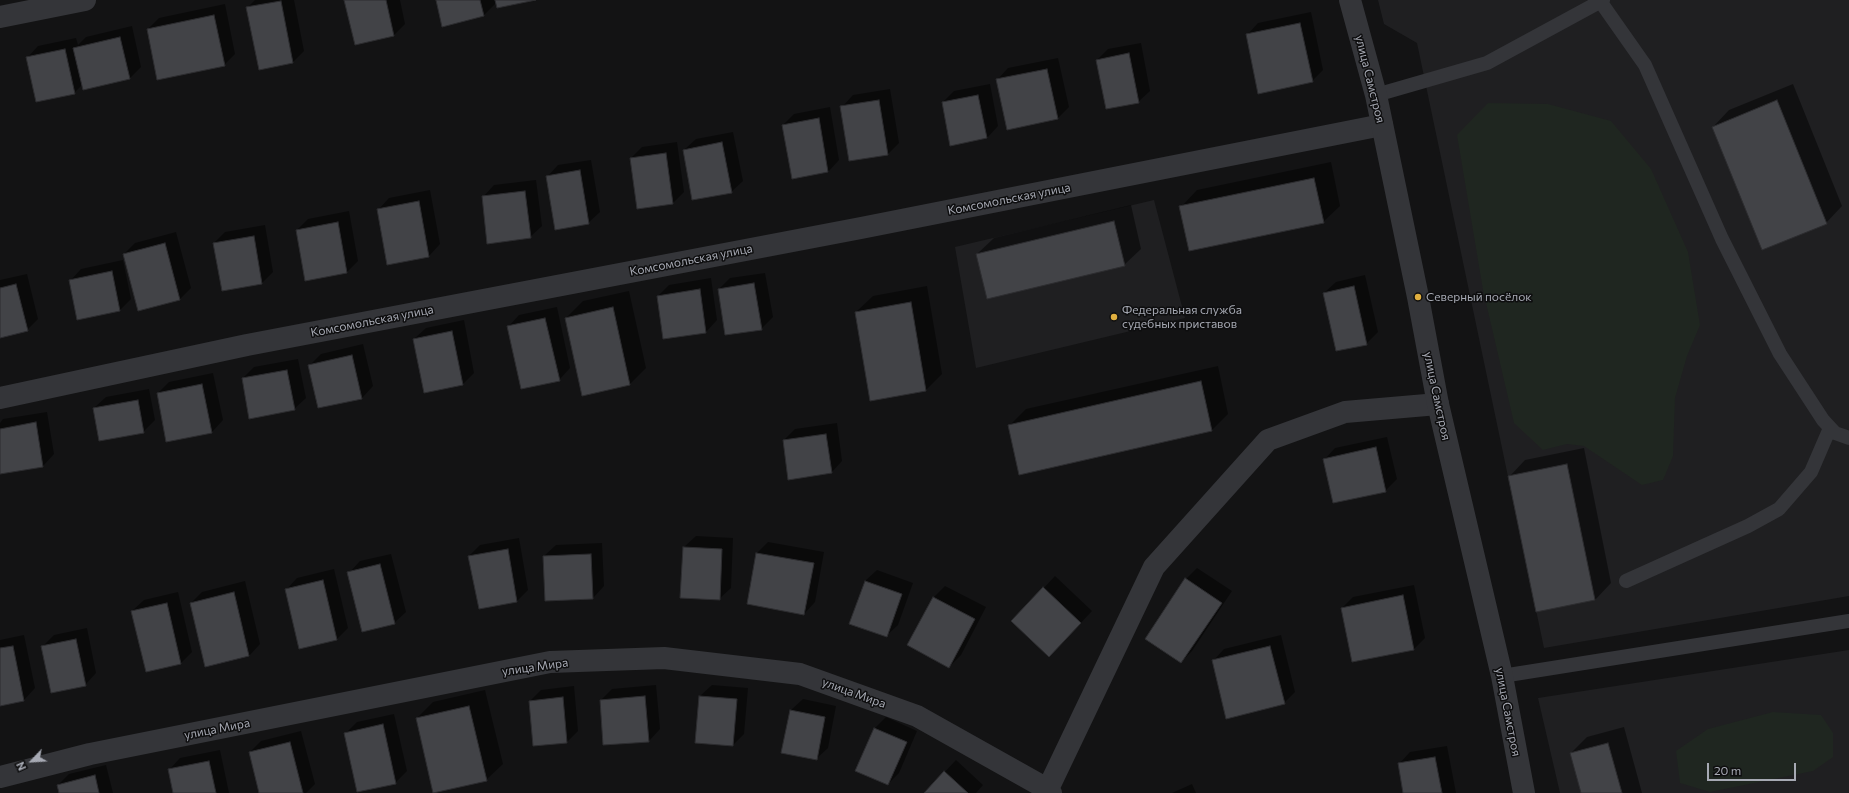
<!DOCTYPE html>
<meta charset="utf-8">
<style>
body{margin:0}
#map{position:relative;width:1849px;height:793px;overflow:hidden;background:#131314;font-family:Commissioner,sans-serif}
canvas{display:block}
.north{position:absolute;left:12px;top:741px;width:40px;height:40px;-webkit-text-stroke:3px #0e0e0f;paint-order:stroke;rotate:245deg;font-size:11px;font-weight:700;line-height:16px;text-align:center;color:#a6a9b3}
.north::after{content:'';display:block;margin:auto;width:14px;height:18px;background:#a6a9b3;clip-path:polygon(50% 0,100% 100%,50% 72%,0 100%)}
.scale{position:absolute;left:1707px;top:763px;width:89px;height:18px;box-sizing:border-box;border:2px solid #a6a9b3;border-top:0;padding-left:5px;font-size:12px;line-height:14px;white-space:nowrap;color:#a6a9b3;-webkit-text-stroke:3px #0e0e0f;paint-order:stroke}
</style>
<div id="map">
<canvas width="1849" height="793"></canvas>
<div class="north">N</div>
<div class="scale">20 m</div>
</div>
<script>
const ctx = document.querySelector('canvas').getContext('2d');
ctx.lineJoin = 'round';
function paint(path, color) {
  ctx.fillStyle = color;
  ctx.fill(path, 'evenodd');
}
function toPath(rows) {
  const path = new Path2D();
  for (const r of rows) {
    path.moveTo(r[0], r[1]);
    for (let i = 2; i < r.length; i += 2) path.lineTo(r[i], r[i + 1]);
  }
  return path;
}
function strokePath(path, color, width, dash) {
  ctx.strokeStyle = color;
  ctx.lineWidth = width;
  ctx.lineCap = dash ? 'butt' : 'round';
  ctx.setLineDash(dash || []);
  ctx.stroke(path);
}
function drawText(font, color, halo, rows, align = 'center') {
  ctx.font = font + ' Commissioner,sans-serif';
  ctx.lineWidth = 3;
  ctx.setLineDash([]);
  ctx.textBaseline = 'middle';
  ctx.strokeStyle = halo;
  ctx.fillStyle = color;
  for (const [text, x, y, turn = 0] of rows) {
    ctx.save();
    ctx.translate(x, y);
    ctx.rotate((+turn || 0) * Math.PI / 180);
    ctx.textAlign = isNaN(turn) ? turn : align;
    if (halo) ctx.strokeText(text, 0, 0);
    ctx.fillText(text, 0, 0);
    ctx.restore();
  }
}
const built = toPath([
 [1378,0,1849,0,1849,596,1544,648,1417,43,1384,24],
 [1154,200,1185,318,976,368,955,247],
 [1849,650,1849,793,1560,793,1538,698]
]);
const green = toPath([
 [1488,103,1548,104,1611,121,1651,169,1688,252,1700,325,1687,356,1675,398,1673,456,1663,480,1642,485,1584,446,1567,444,1543,450,1514,423,1483,290,1457,135],
 [1773,712,1821,715,1833,733,1833,757,1813,771,1710,792,1680,783,1676,751,1708,729]
]);
const shadow = toPath([
 [255,0,294,0,304,51,293,62,260,68,247,8],
 [345,0,400,0,405,24,394,35,355,44],
 [437,0,531,0,496,3,484,15],
 [225,4,235,54,224,65,148,29,159,18],
 [1311,12,1323,70,1312,81,1247,35,1258,23],
 [132,26,141,67,130,78,84,89,83,84,74,93,27,58,38,46,76,38,78,45,86,37],
 [1141,43,1150,91,1138,102,1097,60,1108,49],
 [1058,58,1069,107,1058,118,997,80,1008,68],
 [990,84,998,126,987,138,943,102,954,91],
 [1793,84,1842,206,1826,223,1713,127,1729,110],
 [890,89,899,143,888,154,842,107,853,95],
 [830,107,839,160,828,172,783,125,794,114],
 [733,132,743,181,731,192,684,150,696,139],
 [677,142,684,192,673,203,631,158,642,147],
 [591,160,600,212,588,223,547,177,558,165],
 [1331,162,1340,206,1323,222,1181,207,1197,190],
 [536,180,542,226,530,237,483,197,494,185],
 [430,190,440,244,429,256,388,264,378,210,389,198],
 [1131,205,1141,249,1124,265,977,254,994,238],
 [349,211,358,261,347,272,297,230,308,219],
 [265,225,273,272,262,283,222,290,214,243,225,232],
 [176,232,191,288,180,299,124,254,135,243],
 [123,260,131,299,120,310,78,319,70,281,81,269],
 [765,273,773,317,761,329,719,289,730,278],
 [27,274,38,319,27,330,0,337,0,280],
 [1365,275,1378,332,1366,344,1324,293,1336,282],
 [711,278,717,320,706,332,664,338,658,296,669,285],
 [927,286,942,374,926,390,871,400,856,312,873,296],
 [629,291,646,368,630,384,566,318,583,301],
 [557,307,570,368,559,380,508,327,519,315],
 [464,320,474,373,463,384,414,339,426,328],
 [363,344,373,386,362,398,310,365,321,354],
 [298,359,306,398,294,409,243,378,254,367],
 [1218,366,1228,414,1212,430,1020,474,1009,426,1026,409],
 [213,373,223,420,212,432,158,393,169,382],
 [149,389,155,420,143,432,94,408,106,397],
 [47,412,54,454,43,466,0,473,0,423,3,419],
 [837,423,842,461,831,473,784,440,795,429],
 [1387,437,1397,479,1385,491,1324,460,1335,448],
 [1584,448,1611,583,1595,600,1509,477,1525,460],
 [696,536,733,538,731,588,719,599,681,597,684,547],
 [519,538,528,590,517,601,469,556,480,545],
 [768,542,824,552,815,602,804,614,748,603,757,553],
 [602,543,604,586,593,598,544,556,556,545],
 [391,554,406,612,394,623,349,573,360,561],
 [1197,568,1232,591,1192,651,1181,662,1186,579],
 [334,569,348,628,337,639,299,648,286,590,297,578],
 [877,570,913,583,898,625,886,636,850,623,865,581],
 [1055,576,1092,611,1061,644,1013,621],
 [245,581,260,644,249,656,206,666,191,603,202,592],
 [1414,585,1425,638,1414,649,1342,608,1353,597],
 [945,586,986,607,961,655,949,667,909,645,934,597],
 [178,592,192,652,181,663,132,611,144,600],
 [87,628,96,673,85,685,42,647,54,635],
 [24,635,35,688,24,700,0,705,0,640],
 [1281,635,1295,692,1284,703,1213,661,1224,649],
 [656,685,660,729,649,741,601,700,612,689],
 [712,685,748,688,744,734,733,745,700,696],
 [574,686,578,731,567,742,534,745,530,701,541,690],
 [485,690,503,764,486,780,417,718,433,702],
 [803,699,836,706,828,748,816,759,782,752,791,710],
 [394,714,407,771,395,783,346,733,357,722],
 [886,717,917,731,899,773,888,784,875,728],
 [1624,727,1642,793,1582,793,1571,753,1587,737],
 [301,731,315,784,306,793,260,793,250,752,261,741],
 [1447,746,1456,793,1404,793,1399,764,1410,752],
 [220,750,229,793,174,793,169,770,180,758],
 [956,760,983,785,976,793,925,793],
 [106,765,113,793,60,793,58,785,69,774],
 [1192,784,1196,793,1172,793]
]);
const building = toPath([
 [344,0,386,0,394,36,355,45,344,0],
 [436,0,480,0,484,16,442,27,436,0],
 [495,0,536,0,497,8,495,0],
 [281,1,293,63,259,70,246,7,281,1],
 [214,15,225,66,157,80,147,29,214,15],
 [1300,23,1313,82,1258,94,1246,34,1300,23],
 [120,37,130,79,83,90,73,48,120,37],
 [65,49,75,94,36,102,26,57,65,49],
 [1129,53,1139,103,1106,109,1096,60,1129,53],
 [1047,69,1058,119,1007,130,996,79,1047,69],
 [978,95,987,138,950,146,942,102,978,95],
 [879,100,888,155,849,161,840,106,879,100],
 [1777,100,1827,224,1762,250,1712,127,1777,100],
 [819,118,828,172,792,179,782,125,819,118],
 [722,142,732,193,692,200,683,150,722,142],
 [666,153,673,204,637,209,630,158,666,153],
 [580,170,589,224,555,230,546,176,580,170],
 [1314,178,1324,223,1189,251,1179,206,1314,178],
 [525,191,531,238,487,244,482,196,525,191],
 [419,201,429,257,387,265,377,209,419,201],
 [1114,221,1125,266,987,299,976,254,1114,221],
 [338,222,347,273,305,281,296,230,338,222],
 [254,236,262,284,222,291,213,243,254,236],
 [165,243,180,300,138,311,123,254,165,243],
 [112,271,120,311,77,320,69,280,112,271],
 [754,283,762,330,725,335,718,289,754,283],
 [16,284,28,331,0,338,0,288,16,284],
 [1354,286,1367,345,1336,351,1323,293,1354,286],
 [700,289,706,333,663,339,657,296,700,289],
 [911,302,926,391,870,401,855,312,911,302],
 [613,307,630,385,582,396,565,318,613,307],
 [545,318,560,381,521,389,507,326,545,318],
 [452,331,463,385,424,393,413,339,452,331],
 [352,355,362,399,318,408,308,365,352,355],
 [287,370,295,410,249,419,242,378,287,370],
 [1201,381,1212,431,1019,475,1008,425,1201,381],
 [202,384,212,433,166,442,157,393,202,384],
 [138,400,144,433,99,441,93,408,138,400],
 [36,422,43,467,0,474,0,429,36,422],
 [826,434,832,473,788,480,783,440,826,434],
 [1376,447,1386,492,1333,503,1323,459,1376,447],
 [1567,464,1595,600,1536,612,1508,476,1567,464],
 [683,547,722,549,720,600,680,598,683,547],
 [508,549,517,602,479,609,468,556,508,549],
 [756,553,814,563,804,615,747,604,756,553],
 [591,554,593,599,545,601,543,556,591,554],
 [380,564,395,624,362,632,347,572,380,564],
 [1185,578,1222,603,1181,663,1145,639,1185,578],
 [323,580,337,640,299,649,285,589,323,580],
 [865,581,902,594,887,637,849,624,865,581],
 [1043,587,1081,623,1049,657,1011,621,1043,587],
 [234,592,249,656,205,667,190,603,234,592],
 [1403,595,1414,650,1352,662,1341,608,1403,595],
 [933,597,975,619,949,668,907,645,933,597],
 [167,603,181,664,146,672,131,611,167,603],
 [76,639,86,686,51,693,41,646,76,639],
 [13,646,24,701,0,706,0,648,13,646],
 [1270,646,1285,704,1226,719,1212,660,1270,646],
 [645,696,649,742,603,745,600,700,645,696],
 [699,696,737,699,733,746,695,743,699,696],
 [563,697,567,743,533,746,529,701,563,697],
 [469,706,487,781,433,793,416,718,469,706],
 [790,710,825,717,817,760,781,753,790,710],
 [383,724,396,784,357,792,344,733,383,724],
 [874,728,907,742,888,785,855,771,874,728],
 [290,742,303,793,259,793,249,752,290,742],
 [1608,743,1622,793,1581,793,1570,753,1608,743],
 [1435,757,1442,793,1403,793,1398,763,1435,757],
 [209,761,216,793,173,793,168,769,209,761],
 [944,771,968,793,924,793,944,771],
 [95,775,99,793,59,793,57,785,95,775]
]);
const service = toPath([
 [1600,1,1645,65,1722,239,1780,354,1823,420,1835,433,1849,438],
 [1376,95,1487,63,1603,0],
 [1626,581,1748,526,1779,509,1811,472,1830,428],
 [1502,676,1849,621]
]);
const minor = toPath([
 [0,17,85,0],
 [0,398,247,345,861,228,1382,125],
 [0,777,90,754,550,662,664,658,800,674,917,716,1049,790,1051,793],
 [1046,793,1154,567,1268,440,1345,412,1438,404]
]);
const tertiary = toPath([
 [1350,0,1376,95,1418,297,1438,404,1502,676,1524,793]
]);
const markers = [
 [1418,297,4,"#e0af3f"],
 [1114,317,4,"#e0af3f"]
];
const streetNames = [
 ["улица Самстроя",1370,79,76],
 ["Комсомольская улица",1009,199,-11],
 ["Комсомольская улица",691,260,-11],
 ["Комсомольская улица",372,321,-11],
 ["улица Самстроя",1437,396,78],
 ["улица Мира",535,667,-8],
 ["улица Мира",854,693,20],
 ["улица Самстроя",1508,712,79],
 ["улица Мира",217,729,-11]
];
const poiNames = [
 ["Северный посёлок",1426,297],
 ["Федеральная служба",1122,310],
 ["судебных приставов",1122,324]
];
paint(built, '#1f1f21');
paint(green, '#1f2620');
paint(shadow, '#0007');
paint(building, '#424347');
strokePath(building, '#2d2d30', 1);
strokePath(service, '#343539', 14);
strokePath(minor, '#343539', 22);
strokePath(tertiary, '#343539', 22);
for (const [x, y, r, color] of markers) {
  const dot = new Path2D();
  dot.arc(x, y, r, 0, 2 * Math.PI);
  ctx.fillStyle = color;
  ctx.fill(dot);
  strokePath(dot, '#0e0e0f', 1.5);
}
drawText('12px', '#a6a9b3', '#0e0e0f', streetNames);
drawText('12px', '#a6a9b3', '#0e0e0f', poiNames, 'left');
</script>
